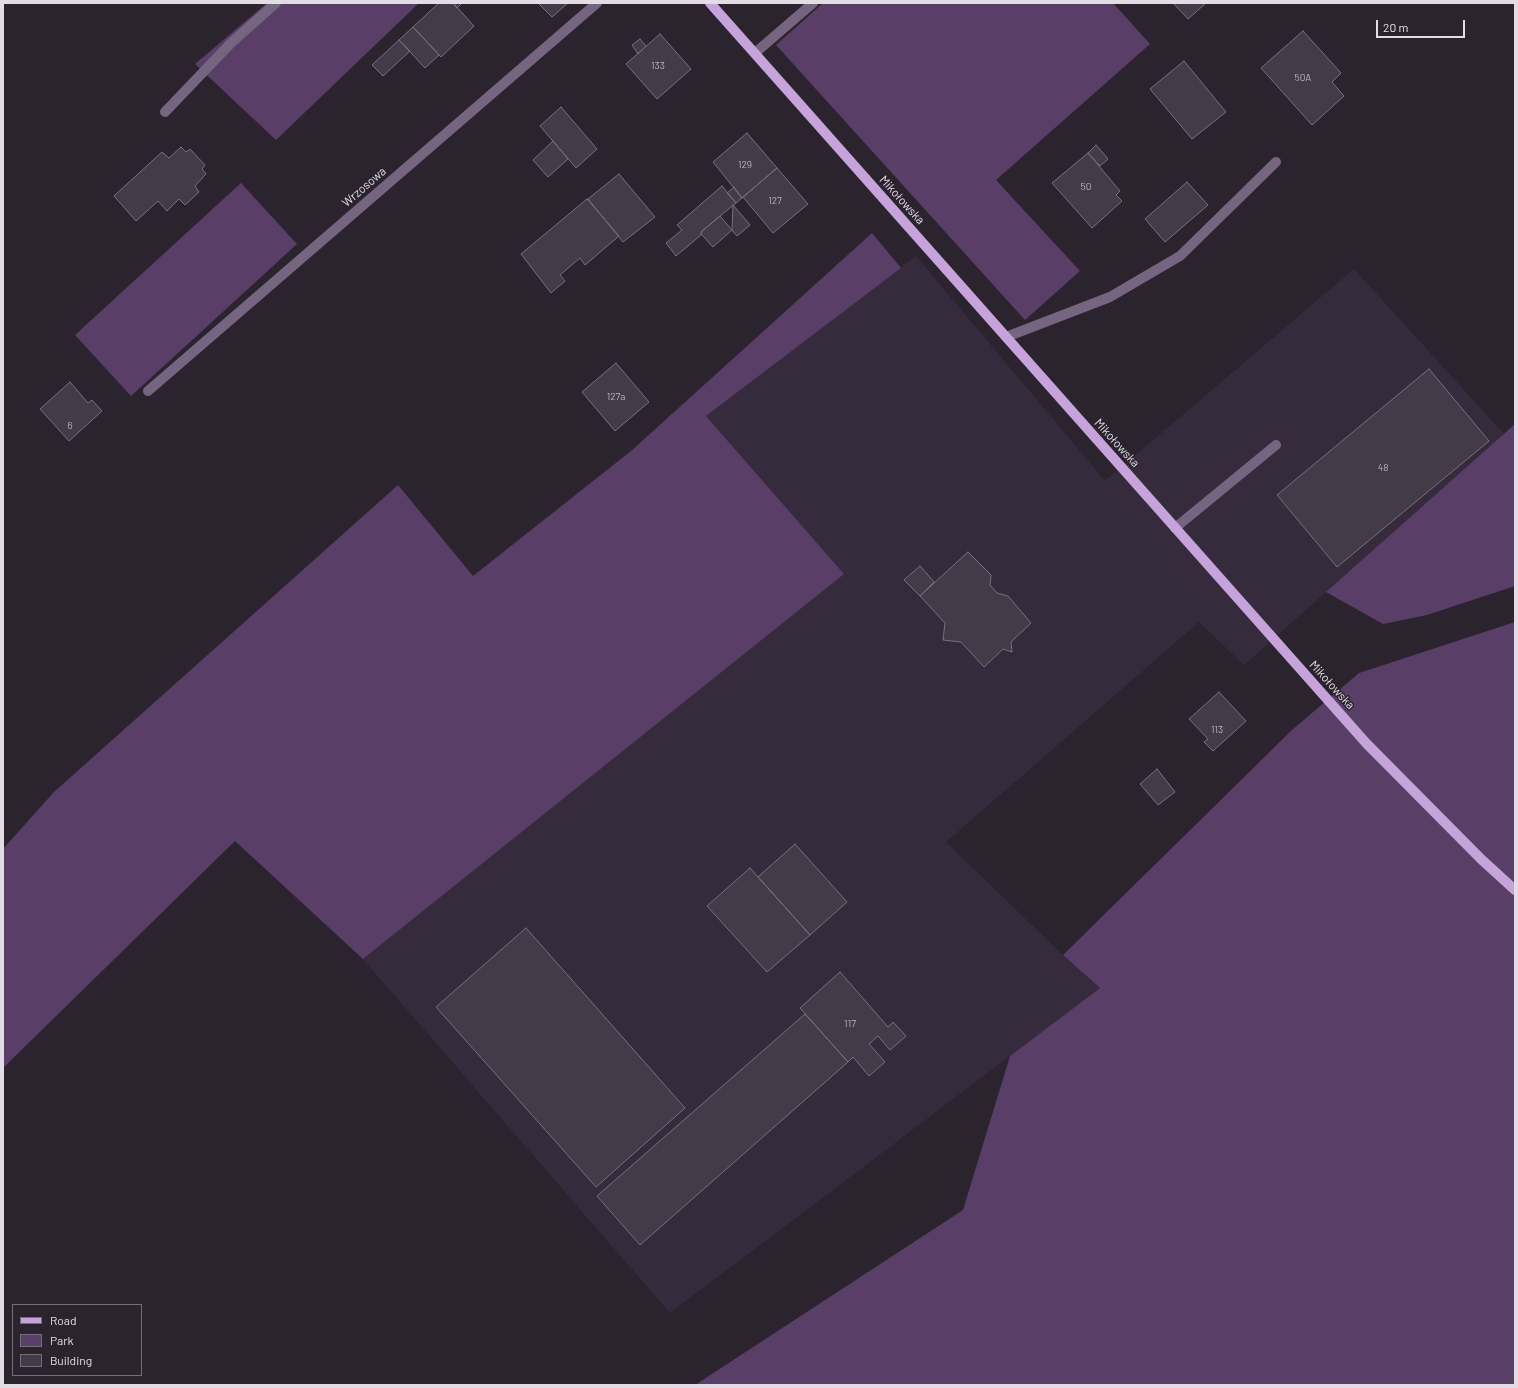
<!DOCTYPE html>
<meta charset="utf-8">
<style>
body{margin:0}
#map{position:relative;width:1518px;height:1388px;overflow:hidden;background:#2b242f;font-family:Barlow,sans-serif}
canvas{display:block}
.frame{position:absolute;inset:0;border:4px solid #e2dde5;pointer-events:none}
.legend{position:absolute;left:12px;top:1304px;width:130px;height:72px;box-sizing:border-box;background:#2b242f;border:1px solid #746e78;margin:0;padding:5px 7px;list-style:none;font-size:12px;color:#e2dde5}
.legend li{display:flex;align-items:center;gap:8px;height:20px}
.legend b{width:20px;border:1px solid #746e78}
.scale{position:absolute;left:1376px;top:20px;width:89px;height:18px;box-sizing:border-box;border:2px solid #e2dde5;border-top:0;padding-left:5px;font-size:12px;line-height:14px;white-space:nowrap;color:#e2dde5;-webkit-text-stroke:3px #2b242f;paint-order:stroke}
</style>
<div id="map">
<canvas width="1518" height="1388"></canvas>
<div class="frame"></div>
<ul class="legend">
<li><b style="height:5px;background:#c6a3da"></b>Road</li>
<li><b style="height:11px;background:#593e68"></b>Park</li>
<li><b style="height:11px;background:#433b48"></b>Building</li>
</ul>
<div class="scale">20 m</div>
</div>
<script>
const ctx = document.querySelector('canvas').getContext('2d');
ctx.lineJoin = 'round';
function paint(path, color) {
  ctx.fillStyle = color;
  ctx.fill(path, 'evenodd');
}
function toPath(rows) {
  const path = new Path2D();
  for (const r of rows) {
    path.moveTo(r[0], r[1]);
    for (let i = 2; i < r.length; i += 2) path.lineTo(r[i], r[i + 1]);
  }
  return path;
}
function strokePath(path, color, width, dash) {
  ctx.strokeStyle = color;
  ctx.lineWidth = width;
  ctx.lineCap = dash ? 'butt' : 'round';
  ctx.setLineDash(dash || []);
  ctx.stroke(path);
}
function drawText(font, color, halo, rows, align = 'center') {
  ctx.font = font + ' Barlow,sans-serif';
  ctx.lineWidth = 3;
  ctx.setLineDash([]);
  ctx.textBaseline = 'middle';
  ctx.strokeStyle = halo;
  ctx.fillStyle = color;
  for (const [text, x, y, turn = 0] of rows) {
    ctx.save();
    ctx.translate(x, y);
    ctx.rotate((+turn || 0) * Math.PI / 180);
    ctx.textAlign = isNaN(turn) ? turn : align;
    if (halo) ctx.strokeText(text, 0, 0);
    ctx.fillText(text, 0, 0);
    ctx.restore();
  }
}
const built = toPath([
 [916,256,1105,481,1354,269,1504,434,1244,665,1199,622,946,842,1063,955,1100,988,670,1313,363,959,844,574,706,416]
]);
const green = toPath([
 [267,3,419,3,276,140,195,64],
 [823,3,1113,3,1150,44,996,180,1080,271,1025,320,776,45],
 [241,183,297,244,131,396,75,335],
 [872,233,901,268,706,416,844,574,363,959,235,841,3,1068,3,849,54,792,398,485,473,576,631,451],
 [1515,424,1515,586,1427,615,1383,624,1326,592],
 [1515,622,1515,1385,695,1385,963,1210,1010,1056,1100,988,1063,955,1292,730,1359,673]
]);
const building = toPath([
 [439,3,453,3,474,26,441,57,413,27,439,3],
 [453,3,462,3,457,8,453,3],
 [538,3,568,3,552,17,538,3],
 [1173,3,1206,3,1188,19,1173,3],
 [413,27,439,55,425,68,399,40,413,27],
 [1303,31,1341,73,1332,82,1344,96,1312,125,1261,68,1303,31],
 [660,34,691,69,657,99,626,64,660,34],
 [640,39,646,46,638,54,632,45,640,39],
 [399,40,410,51,383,76,372,65,399,40],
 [1184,61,1226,112,1192,139,1150,89,1184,61],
 [561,107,597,149,576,168,540,126,561,107],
 [747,133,777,168,742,198,713,162,747,133],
 [553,141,568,159,548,177,533,160,553,141],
 [1096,145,1108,159,1100,166,1088,153,1096,145],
 [181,147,186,152,190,149,205,165,202,169,206,174,195,186,199,192,185,205,179,199,167,211,158,201,136,221,114,196,162,152,169,158,181,147],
 [1088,153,1120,191,1116,195,1122,201,1092,228,1052,183,1088,153],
 [777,168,808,204,773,233,743,197,777,168],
 [619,174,655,217,623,242,588,199,619,174],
 [1187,182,1208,205,1165,242,1145,219,1187,182],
 [722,186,736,203,702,231,701,235,676,256,666,243,682,230,677,225,722,186],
 [734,187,742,198,736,203,727,193,734,187],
 [587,199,619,236,585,265,580,258,560,275,565,281,551,293,521,254,587,199],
 [733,205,750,225,737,236,732,230,733,205],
 [720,216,732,230,713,247,701,234,701,232,720,216],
 [616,363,649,402,615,431,582,392,616,363],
 [1429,369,1489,441,1337,567,1277,495,1429,369],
 [70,382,88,403,92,400,102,411,69,441,40,409,70,382],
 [968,552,991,575,990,585,997,593,1008,596,1031,623,1011,642,1012,652,1003,649,984,667,961,642,943,640,945,623,920,596,968,552],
 [920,566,934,582,920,596,904,580,920,566],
 [1219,692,1246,721,1213,751,1204,742,1208,739,1189,719,1219,692],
 [1157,769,1175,792,1158,805,1140,784,1157,769],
 [795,844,847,902,810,935,758,877,795,844],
 [750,868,810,935,767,972,707,906,750,868],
 [526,928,685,1108,596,1187,436,1007,526,928],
 [840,972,888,1027,893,1022,906,1036,890,1050,878,1036,869,1044,885,1062,869,1076,853,1057,848,1062,800,1008,840,972],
 [805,1014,848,1062,640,1245,597,1196,805,1014]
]);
const minor = toPath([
 [755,53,813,3],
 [165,112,231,43,276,3],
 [1006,337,1110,297,1180,256,1276,162],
 [148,391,597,3],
 [1175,528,1276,445]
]);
const major = toPath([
 [710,3,1366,743,1481,859,1515,890]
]);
const numberNames = [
 ["133",658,66],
 ["50A",1303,78],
 ["129",745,165],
 ["50",1086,187],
 ["127",775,201],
 ["127a",616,397],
 ["6",70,426],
 ["48",1383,468],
 ["113",1217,730],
 ["117",850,1024]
];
const streetNames = [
 ["Wrzosowa",364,187,-41],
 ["Mikołowska",902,200,48],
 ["Mikołowska",1117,443,48],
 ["Mikołowska",1332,685,48]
];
paint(built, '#362b3c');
paint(green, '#593e68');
paint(building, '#433b48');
strokePath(building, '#79707e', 1);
strokePath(minor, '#766580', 10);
strokePath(major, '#c6a3da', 10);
drawText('10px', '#bab4be', null, numberNames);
drawText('12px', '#e2dde5', '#2b242f', streetNames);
</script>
